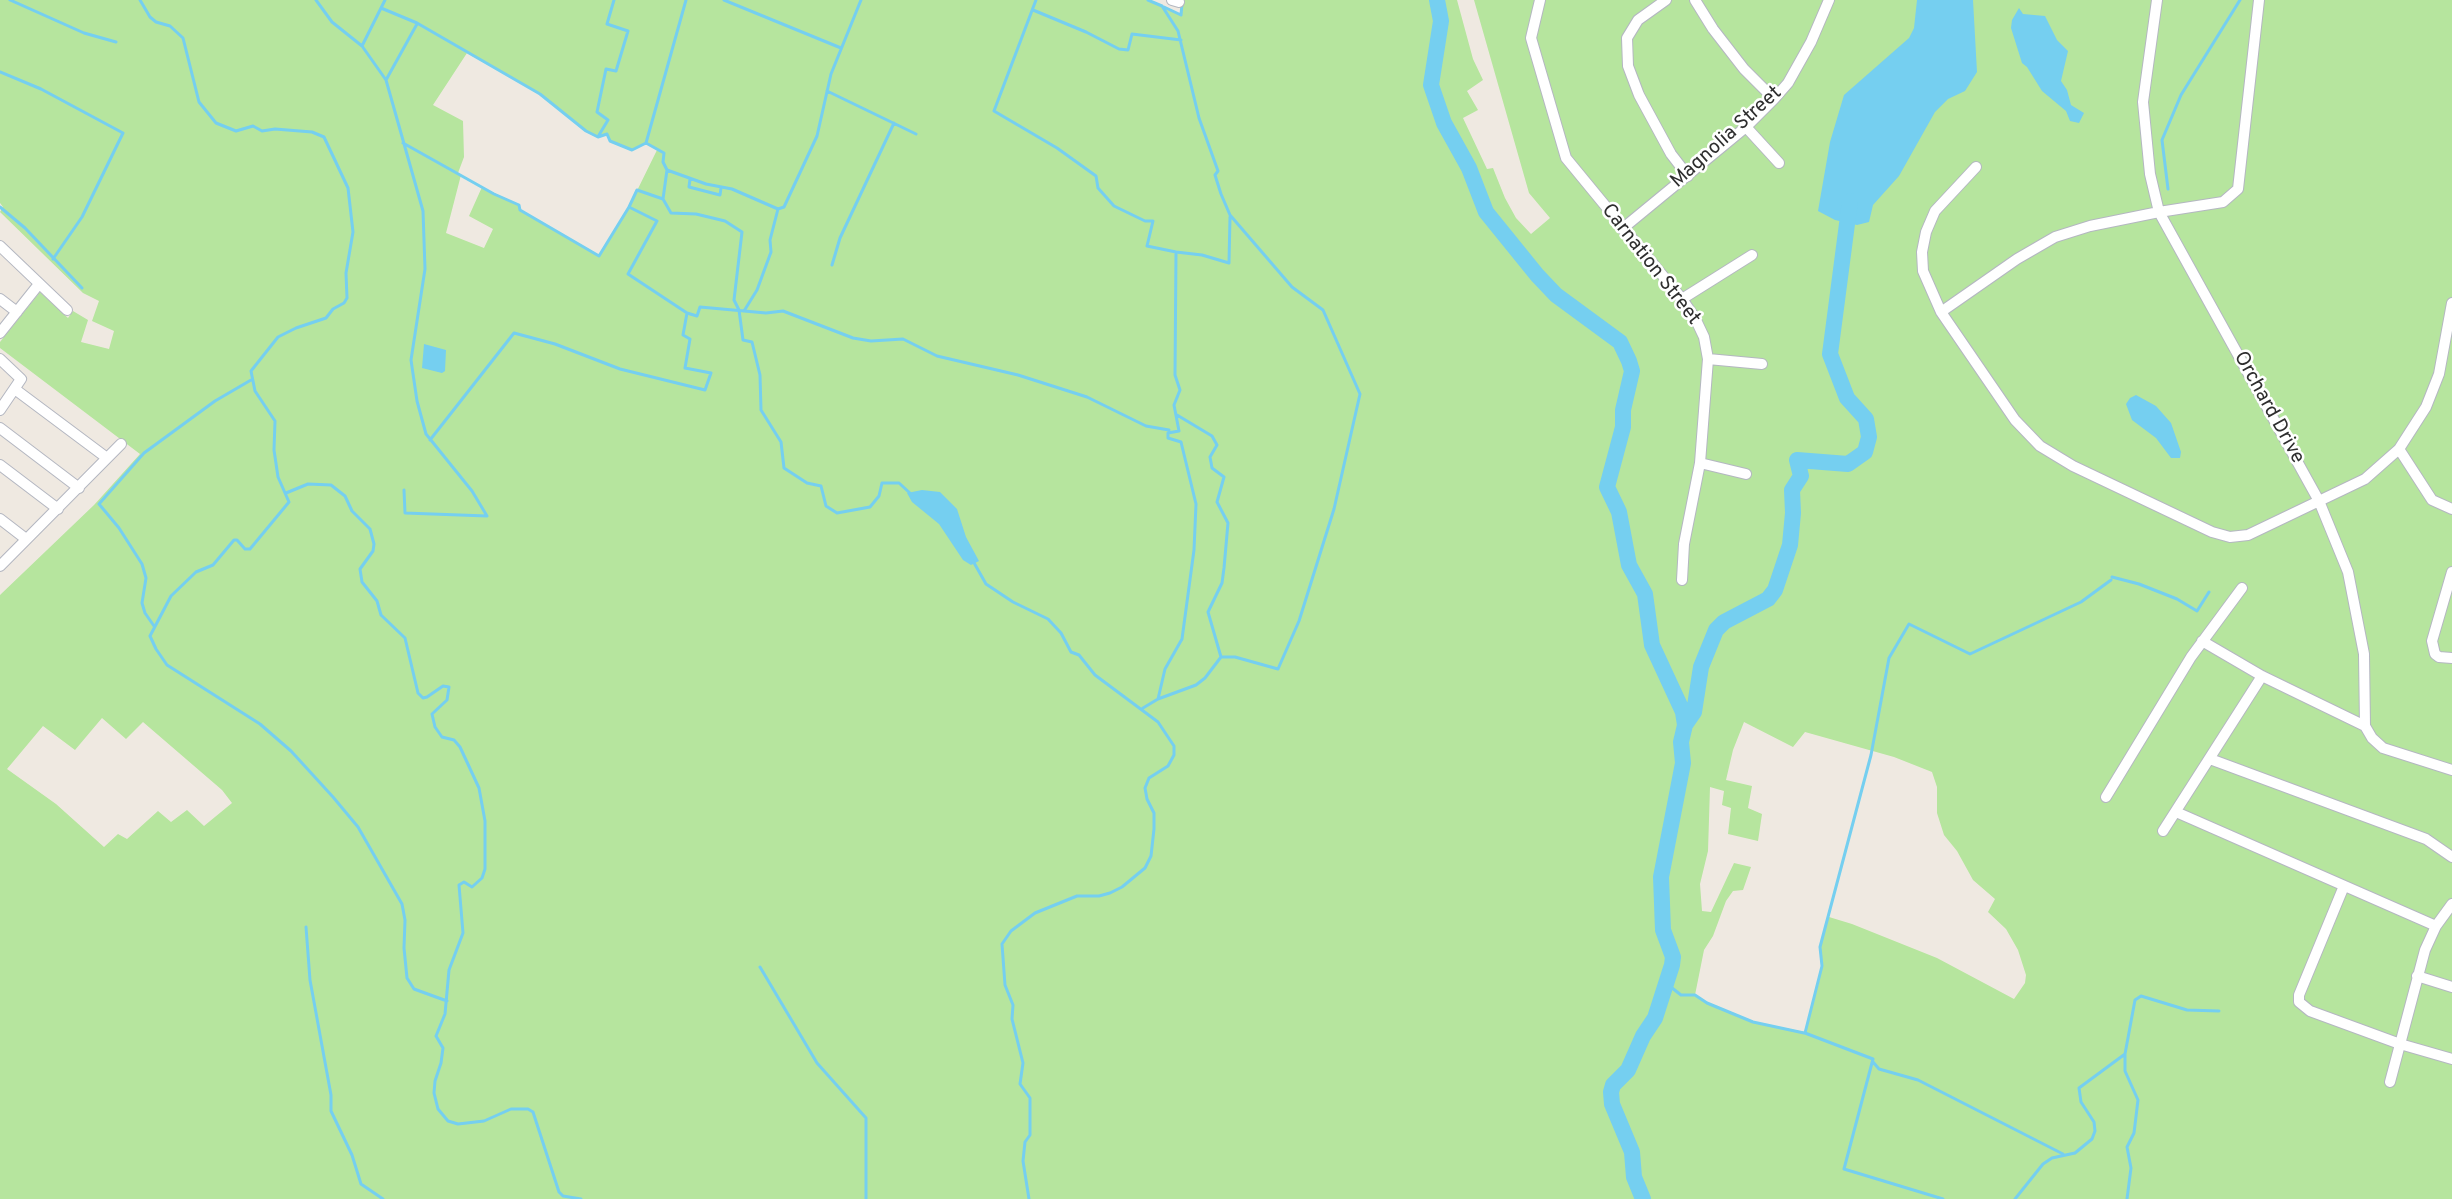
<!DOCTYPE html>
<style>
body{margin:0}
canvas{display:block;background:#efe9e1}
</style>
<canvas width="2452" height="1199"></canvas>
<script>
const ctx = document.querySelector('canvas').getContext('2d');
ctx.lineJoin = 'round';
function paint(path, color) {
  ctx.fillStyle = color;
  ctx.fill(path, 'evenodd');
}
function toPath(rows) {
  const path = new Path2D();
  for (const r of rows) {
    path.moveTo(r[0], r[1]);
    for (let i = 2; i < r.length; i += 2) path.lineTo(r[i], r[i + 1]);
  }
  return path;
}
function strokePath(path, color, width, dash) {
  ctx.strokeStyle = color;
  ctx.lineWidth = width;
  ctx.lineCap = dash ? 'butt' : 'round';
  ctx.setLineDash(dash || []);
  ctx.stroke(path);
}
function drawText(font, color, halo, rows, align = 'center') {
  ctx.font = font + ' Overpass,sans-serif';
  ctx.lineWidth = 5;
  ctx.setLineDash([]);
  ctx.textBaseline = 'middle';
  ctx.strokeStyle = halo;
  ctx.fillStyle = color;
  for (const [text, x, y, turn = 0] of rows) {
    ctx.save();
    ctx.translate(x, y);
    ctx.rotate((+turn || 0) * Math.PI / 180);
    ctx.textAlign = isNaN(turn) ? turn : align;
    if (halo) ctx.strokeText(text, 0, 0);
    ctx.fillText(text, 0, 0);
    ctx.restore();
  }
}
const green = toPath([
 [0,0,1148,0,1181,15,1182,1,1179,0,1457,0,1473,59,1483,80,1467,91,1478,110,1463,118,1487,169,1493,168,1505,198,1516,218,1531,234,1550,218,1529,193,1474,0,2452,0,2452,1199,0,1199,0,595,94,505,140,454,0,348,0,342,40,292,68,318,73,311,88,320,81,342,109,349,114,331,92,321,99,301,83,293,0,212,3,207,0,203],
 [467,53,540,94,586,131,598,137,607,134,610,141,632,150,646,143,657,150,629,207,599,256,520,210,519,205,482,187,469,216,493,229,484,248,446,233,461,175,458,173,464,157,463,121,433,105],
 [102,718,126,739,143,722,222,790,232,803,204,826,187,810,171,822,158,811,127,839,118,834,104,847,56,804,7,769,43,726,75,750],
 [1744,722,1793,747,1805,732,1894,757,1932,772,1937,787,1937,813,1944,835,1957,851,1973,880,1995,899,1988,912,2006,929,2018,950,2026,975,2025,983,2014,999,1937,958,1852,924,1829,917,1820,947,1822,966,1819,982,1805,1032,1753,1022,1707,1003,1695,995,1704,950,1713,936,1726,901,1733,891,1743,890,1751,867,1734,863,1711,912,1702,911,1700,884,1708,851,1710,787,1724,791,1722,805,1731,808,1728,834,1758,841,1762,814,1748,808,1752,786,1726,780,1733,750]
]);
const water = toPath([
 [1917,0,1973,0,1977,72,1965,91,1948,99,1935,112,1899,176,1873,205,1869,222,1857,225,1835,220,1818,211,1830,142,1844,95,1909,38,1914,28],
 [2019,8,2023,14,2045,16,2057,40,2068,51,2061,81,2067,90,2071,105,2084,113,2079,123,2070,121,2066,111,2042,91,2027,67,2022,63,2011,28,2012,20],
 [424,344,446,350,445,371,442,373,422,368],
 [2136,395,2156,406,2171,423,2181,452,2180,458,2171,458,2156,438,2132,420,2126,404,2130,398],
 [922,490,940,492,957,509,966,537,979,561,971,565,963,560,939,524,912,502,907,493]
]);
const stream = toPath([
 [10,0,84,33,116,42],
 [140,0,150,17,156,22,170,26,183,38,199,102,216,123,236,131,253,126,262,131,275,129,312,132,324,137,348,188,353,232,346,273,347,298,344,303,333,309,326,318,296,328,278,337,251,371,255,391,275,421,274,450,278,477,289,502,250,549,245,549,237,540,234,540,213,565,196,572,171,596,150,636,156,649,167,665,260,724,291,751,333,797,358,827,402,904,405,920,404,948,407,978,414,989,447,1001],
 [316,0,332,22,362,46,386,80,423,211,425,269,411,360,417,401,426,434,472,491,487,516,405,513,404,490],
 [724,0,841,48],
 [1036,0,994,111,1057,148,1096,176,1098,188,1114,206,1145,221,1153,221,1147,246,1176,252,1175,375,1180,390,1174,405,1179,431,1168,433,1168,438,1181,442,1196,504,1194,550,1182,639,1165,669,1158,699],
 [1148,0,1162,6,1178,31,1199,118,1218,171,1215,175,1221,194,1230,215,1292,287,1323,310,1360,394,1334,509,1299,621,1278,669,1235,657,1221,657],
 [1164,7,1181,15,1182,4],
 [381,8,417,23,540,94,586,131,598,137,607,134,610,141,632,150,646,143,664,153,663,162,667,170,663,199,671,213,696,214,725,221,742,232,734,300,739,310,743,340,752,342,760,375,761,410,781,442,784,468,807,483,821,486,826,506,837,513,870,507,879,496,882,483,899,483,911,494],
 [1033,10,1086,32,1119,49,1128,50,1132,34,1181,40],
 [362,46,385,0],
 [0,72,41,89,123,133,82,217,53,259],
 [386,80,417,24],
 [827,91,916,134],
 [599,135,608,120,597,112,606,69,616,71,628,31,607,24,614,0],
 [403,143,494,194,519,205,520,210,599,256,629,207],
 [646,143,686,0],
 [667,170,706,184,732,189,778,209],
 [690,179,689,187,720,195,721,188],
 [2168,189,2162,140,2181,95,2240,0],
 [663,199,637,190,629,207,657,221,628,274,687,313,697,316,700,307,766,313,783,311,853,338,871,341,903,339,937,356,1018,375,1087,397,1146,426,1169,430],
 [0,207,25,228,82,288],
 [1176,252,1202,255,1229,263,1230,217],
 [832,265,840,238,894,123],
 [744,311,757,290,771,252,770,240,778,209,784,207,817,136,831,74,861,0],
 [430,440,514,333,555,344,620,369,705,390,711,373,685,368,690,339,683,335,687,313],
 [286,493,308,484,331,485,345,496,352,511,370,529,374,544,373,551,360,569,362,582,377,601,381,615,405,638,418,693,423,698,427,697,443,686,449,687,447,700,432,714,435,727,442,737,454,740,460,747,479,788,485,821,485,869,482,878,472,887,464,882,459,885,463,933,449,970,445,1014,436,1036,443,1048,441,1063,435,1081,434,1093,438,1109,448,1121,458,1124,484,1121,511,1109,528,1109,533,1112,559,1192,563,1196,581,1199],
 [973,561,986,584,1013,602,1048,619,1061,633,1071,652,1079,655,1095,675,1158,722,1174,746,1174,755,1168,766,1149,778,1145,788,1147,799,1154,813,1154,829,1151,856,1145,868,1122,887,1110,893,1099,896,1077,896,1035,913,1011,931,1002,944,1005,985,1013,1005,1012,1019,1023,1063,1020,1084,1030,1098,1030,1135,1025,1142,1023,1161,1029,1199],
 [2112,577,2139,584,2177,599,2197,611,2209,592],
 [154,626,145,613,142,603,146,578,142,564,119,528,99,504,144,453,215,401,251,380],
 [1143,708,1158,699,1196,685,1205,678,1221,657,1208,612,1222,583,1224,568,1228,523,1217,502,1224,477,1212,468,1210,457,1217,445,1212,436,1177,415],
 [306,927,310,980,331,1095,331,1111,352,1155,361,1184,383,1199],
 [760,967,817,1063,866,1118,866,1199],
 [1667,984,1681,995,1695,995,1707,1003,1753,1022,1804,1033],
 [2125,1054,2125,1071,2138,1100,2134,1133,2127,1147,2131,1168,2127,1199],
 [1873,1062,1879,1069,1918,1080,2063,1154],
 [1943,1199,1844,1169,1873,1059,1805,1033,1822,966,1820,947,1871,755,1889,658,1909,624,1970,654,2081,602,2111,580],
 [2015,1199,2043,1164,2052,1158,2075,1153,2092,1139,2095,1131,2094,1122,2081,1102,2079,1088,2125,1054,2135,1000,2141,996,2187,1010,2219,1011]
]);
const river = toPath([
 [1437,0,1441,21,1431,85,1444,123,1469,168,1486,212,1537,275,1556,295,1620,342,1629,361,1632,371,1623,410,1623,427,1607,487,1619,512,1629,565,1645,594,1652,645,1683,712,1685,725],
 [1643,1199,1634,1177,1632,1152,1612,1104,1611,1092,1613,1085,1628,1070,1643,1036,1655,1018,1672,965,1673,957,1663,930,1661,877,1683,763,1681,742,1685,725,1694,712,1701,667,1716,630,1724,622,1768,599,1775,590,1790,545,1793,513,1792,490,1801,476,1797,460,1848,464,1865,452,1869,437,1866,419,1847,398,1830,354,1850,201]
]);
const minor = toPath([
 [1172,0,1179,2],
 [1540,0,1531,38,1566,158,1682,299,1695,318,1704,337,1708,359,1700,463,1684,544,1682,580],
 [1666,0,1638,20,1627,38,1628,66,1639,95,1671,154,1688,176],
 [1695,0,1713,29,1744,69,1774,99],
 [2157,0,2143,102,2150,174,2159,212,2319,501,2348,572,2364,654,2365,726,2372,738,2383,748,2452,770],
 [1746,127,1779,163],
 [1976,167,1935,211,1926,232,1922,252,1923,271,1941,312,2015,420,2040,446,2073,466,2212,532,2230,537,2248,535,2365,479,2399,449,2426,407,2439,374,2452,303],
 [1622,229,1746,127,1774,99,1788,83,1811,42,1829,0],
 [0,246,67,310],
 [0,299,17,312],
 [1682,299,1752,255],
 [1941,312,2017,259,2055,237,2090,226,2159,212,2223,202,2238,189,2259,0],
 [0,333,39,284],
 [0,359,21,379,0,410],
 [1708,359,1762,364],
 [16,390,107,458],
 [0,428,79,488],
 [2399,449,2432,500,2452,509],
 [1700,463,1746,474],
 [0,465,58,509],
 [0,519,26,539],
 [0,566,121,444],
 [2452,572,2432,641,2435,654,2439,657,2452,658],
 [2202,641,2262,676,2365,726],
 [2210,759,2426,839,2452,857],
 [2106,797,2191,657,2242,588],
 [2176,812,2436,926],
 [2163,831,2262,676],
 [2344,886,2299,995,2299,1002,2310,1011,2400,1044,2452,1059],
 [2417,976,2452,987],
 [2390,1082,2425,950,2436,926,2452,904]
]);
const streetNames = [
 ["Magnolia Street",1727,138,-42],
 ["Carnation Street",1650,265,52],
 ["Orchard Drive",2268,408,61]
];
paint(green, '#b6e59e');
paint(water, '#75cff0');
strokePath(stream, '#75cff0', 3);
strokePath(river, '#75cff0', 16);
strokePath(minor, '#b4b7c1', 12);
strokePath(minor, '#fff', 10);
drawText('20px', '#2e2e2e', '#fff', streetNames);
</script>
